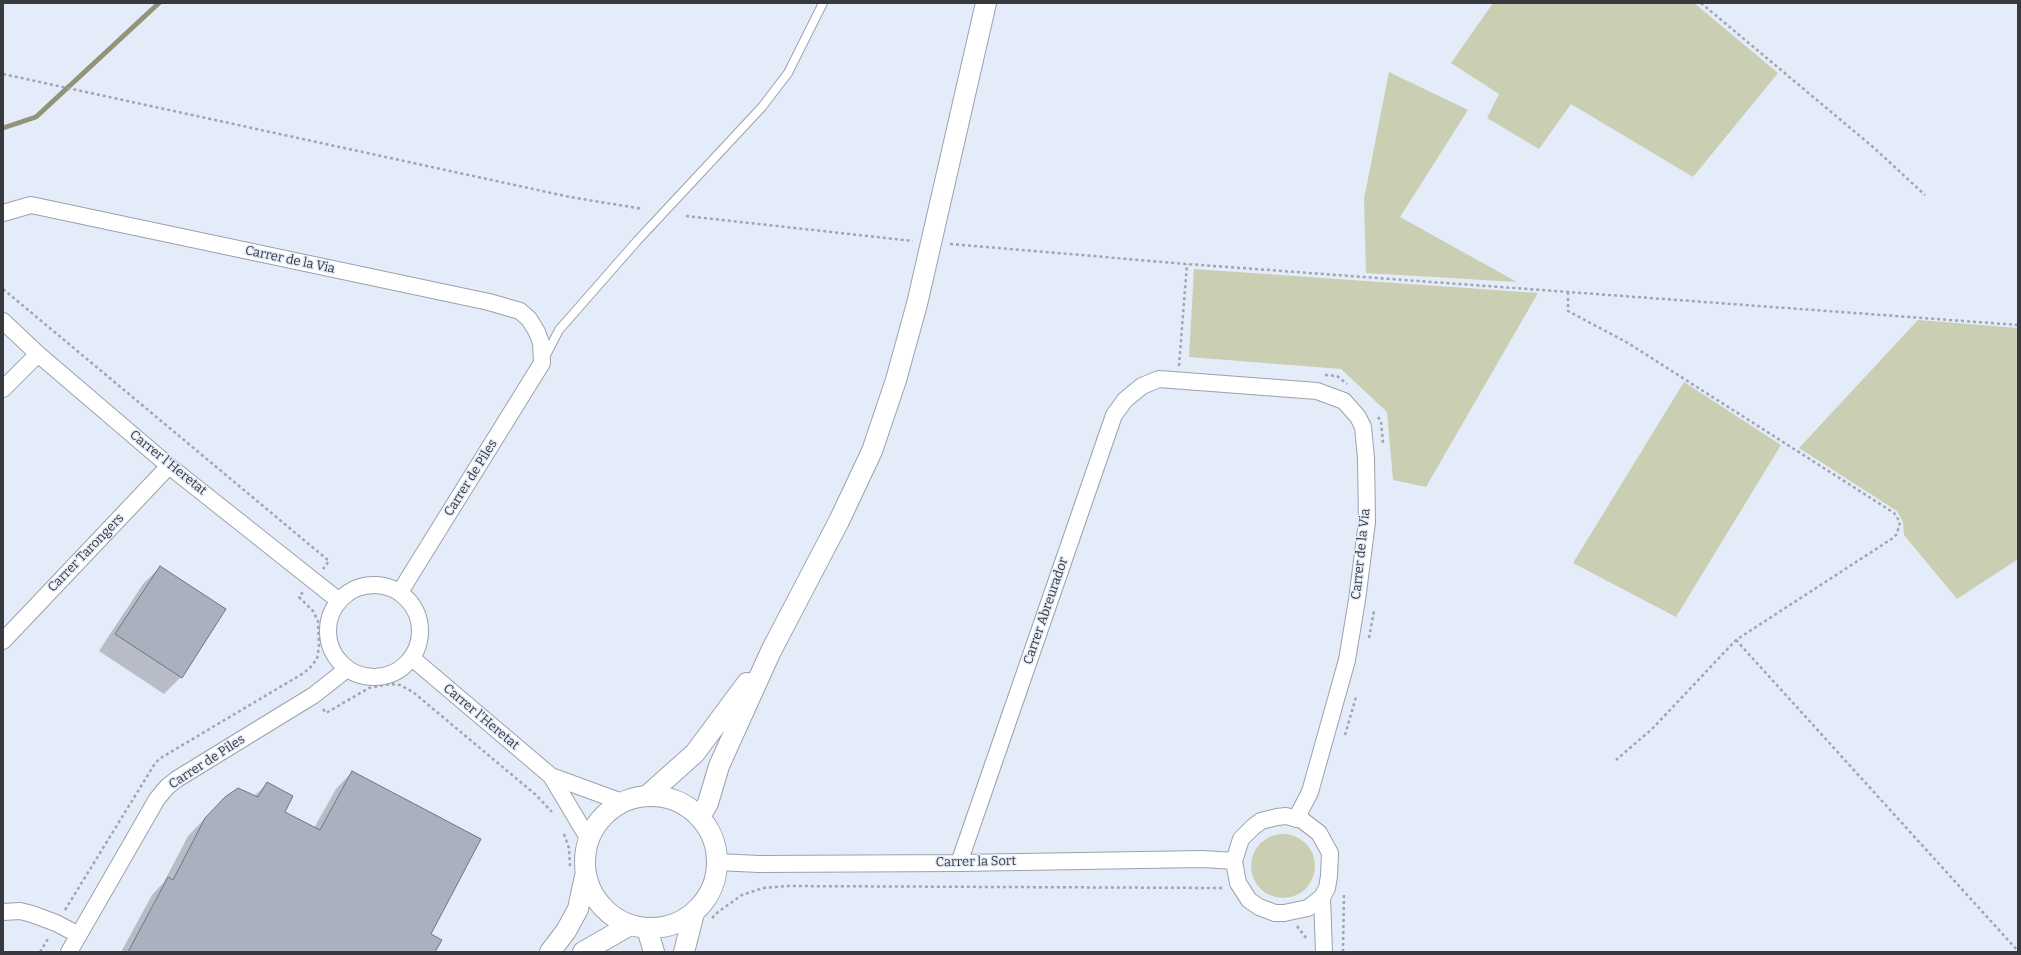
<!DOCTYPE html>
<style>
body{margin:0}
#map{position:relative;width:2021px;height:955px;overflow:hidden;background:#e5ecf9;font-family:Bitter,serif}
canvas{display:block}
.frame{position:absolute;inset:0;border:4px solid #37393f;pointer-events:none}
</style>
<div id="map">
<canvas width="2021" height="955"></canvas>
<div class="frame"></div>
</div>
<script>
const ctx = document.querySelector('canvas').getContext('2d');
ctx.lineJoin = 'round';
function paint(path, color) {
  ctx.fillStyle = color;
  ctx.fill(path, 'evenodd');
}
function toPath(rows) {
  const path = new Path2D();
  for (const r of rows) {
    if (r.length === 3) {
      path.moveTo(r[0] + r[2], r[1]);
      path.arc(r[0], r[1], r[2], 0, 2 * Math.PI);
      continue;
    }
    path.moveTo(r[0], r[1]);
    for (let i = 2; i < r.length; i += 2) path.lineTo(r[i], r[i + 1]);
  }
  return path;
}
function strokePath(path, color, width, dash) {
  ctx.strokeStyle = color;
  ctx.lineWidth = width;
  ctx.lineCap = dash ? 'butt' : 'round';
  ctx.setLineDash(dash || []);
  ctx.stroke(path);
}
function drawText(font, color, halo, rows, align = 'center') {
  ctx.font = font + ' Bitter,serif';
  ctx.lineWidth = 3;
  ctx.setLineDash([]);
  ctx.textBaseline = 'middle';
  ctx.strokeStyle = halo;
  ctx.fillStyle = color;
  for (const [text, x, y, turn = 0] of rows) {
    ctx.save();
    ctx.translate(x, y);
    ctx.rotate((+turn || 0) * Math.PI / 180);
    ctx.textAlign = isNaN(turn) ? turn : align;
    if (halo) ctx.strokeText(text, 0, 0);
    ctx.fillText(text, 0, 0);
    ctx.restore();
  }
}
const green = toPath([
 [1493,3,1694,3,1778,73,1693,177,1571,104,1539,149,1487,118,1499,94,1451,63],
 [1389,72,1468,110,1400,217,1517,282,1366,273,1364,199],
 [1194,269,1538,293,1426,487,1393,480,1387,412,1341,369,1189,357],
 [1918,320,2018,328,2018,559,1957,599,1904,535,1903,522,1897,511,1799,448],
 [1684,382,1781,445,1676,617,1573,563],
 [1283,866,32]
]);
const shadow = toPath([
 [160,567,181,677,164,694,99,651,143,584],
 [352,772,429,935,434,952,121,952,152,895,164,882,188,836,217,806,254,796,267,784,284,812,314,828,336,789]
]);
const stream = toPath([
 [3,128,36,117,159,3]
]);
const building = toPath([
 [160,566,226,609,182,678,115,634,160,566],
 [352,771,481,839,431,934,442,940,435,952,128,952,168,877,173,880,205,818,225,797,238,788,258,797,267,782,293,796,285,812,320,830,352,771]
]);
const path = toPath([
 [1701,3,1873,147,1925,195],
 [3,74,570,197,643,209],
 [686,216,913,241],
 [950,244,1187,264,2018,325],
 [3,289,329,561,323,569],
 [1568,292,1568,311,1628,343,1805,456,1894,513,1900,522,1897,534,1893,538,1736,640,1652,729,1616,760],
 [1179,366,1187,264],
 [1325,375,1337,376,1347,384],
 [1378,417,1381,421,1383,443],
 [1369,638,1374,611],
 [1736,640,2018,951],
 [323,709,326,713,369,688,390,684,400,685,413,692,536,795,552,812],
 [1345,735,1356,697],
 [564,834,569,848,570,866],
 [65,910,154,765,159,759,302,674,309,669,317,659,319,646,318,621,313,611,299,597,303,592],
 [712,918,718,912,742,895,763,888,786,886,1222,888],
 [1297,926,1306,938],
 [40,952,49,937],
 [1343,952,1344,893]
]);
const service = toPath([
 [545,357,559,330,637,241,762,107,788,73,823,3]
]);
const minor = toPath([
 [3,213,31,205,489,302,520,311,529,319,537,332,541,343,542,363,400,592],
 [3,321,38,354,169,466,338,600],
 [3,389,38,354],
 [374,631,46],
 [3,641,169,466],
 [412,658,551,776,588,838],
 [551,776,622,802],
 [1286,816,1302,820,1319,833,1330,853,1329,876,1327,888,1322,897,1308,908,1284,913,1275,913,1259,907,1249,900,1238,883,1234,861,1241,839,1253,827,1261,821,1277,817,1286,816],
 [717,862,759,864,959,863,1203,859,1234,861],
 [959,863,1114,415,1125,400,1142,386,1159,379,1317,391,1344,401,1358,417,1363,427,1366,458,1367,522,1357,600,1347,660,1310,792,1296,819],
 [1322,897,1324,952],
 [3,912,20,911,32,914,56,923,79,935],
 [69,952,157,799,167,787,177,779,314,695,347,669]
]);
const tertiary = toPath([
 [648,795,695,753,747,683],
 [651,862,66],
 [700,817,708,803,719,766,771,651,839,521,872,451,896,380,917,304,986,3],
 [647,929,654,952],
 [550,952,566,931,578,909,585,876],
 [583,952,630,925],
 [684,952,694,913]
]);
const streetNames = [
 ["Carrer de la Via",290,260,12],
 ["Carrer l'Heretat",168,463,39],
 ["Carrer de Piles",471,478,-58],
 ["Carrer Tarongers",86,553,-46],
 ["Carrer de la Via",1361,554,-84],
 ["Carrer Abreurador",1046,611,-71],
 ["Carrer l'Heretat",481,717,40],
 ["Carrer de Piles",207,762,-33],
 ["Carrer la Sort",976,862,-1]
];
paint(green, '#caceb2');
paint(shadow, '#0003');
strokePath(stream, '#919477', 5);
paint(building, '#aab0bd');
strokePath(building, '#6e7480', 1);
strokePath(service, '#9ba1ad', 10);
strokePath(minor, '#9ba1ad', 18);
strokePath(tertiary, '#9ba1ad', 22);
strokePath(path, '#a0a5b0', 2.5, [3, 3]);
strokePath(service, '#fff', 8);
strokePath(minor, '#fff', 16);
strokePath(tertiary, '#fff', 20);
drawText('13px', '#37393f', '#e5ecf9', streetNames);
</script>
